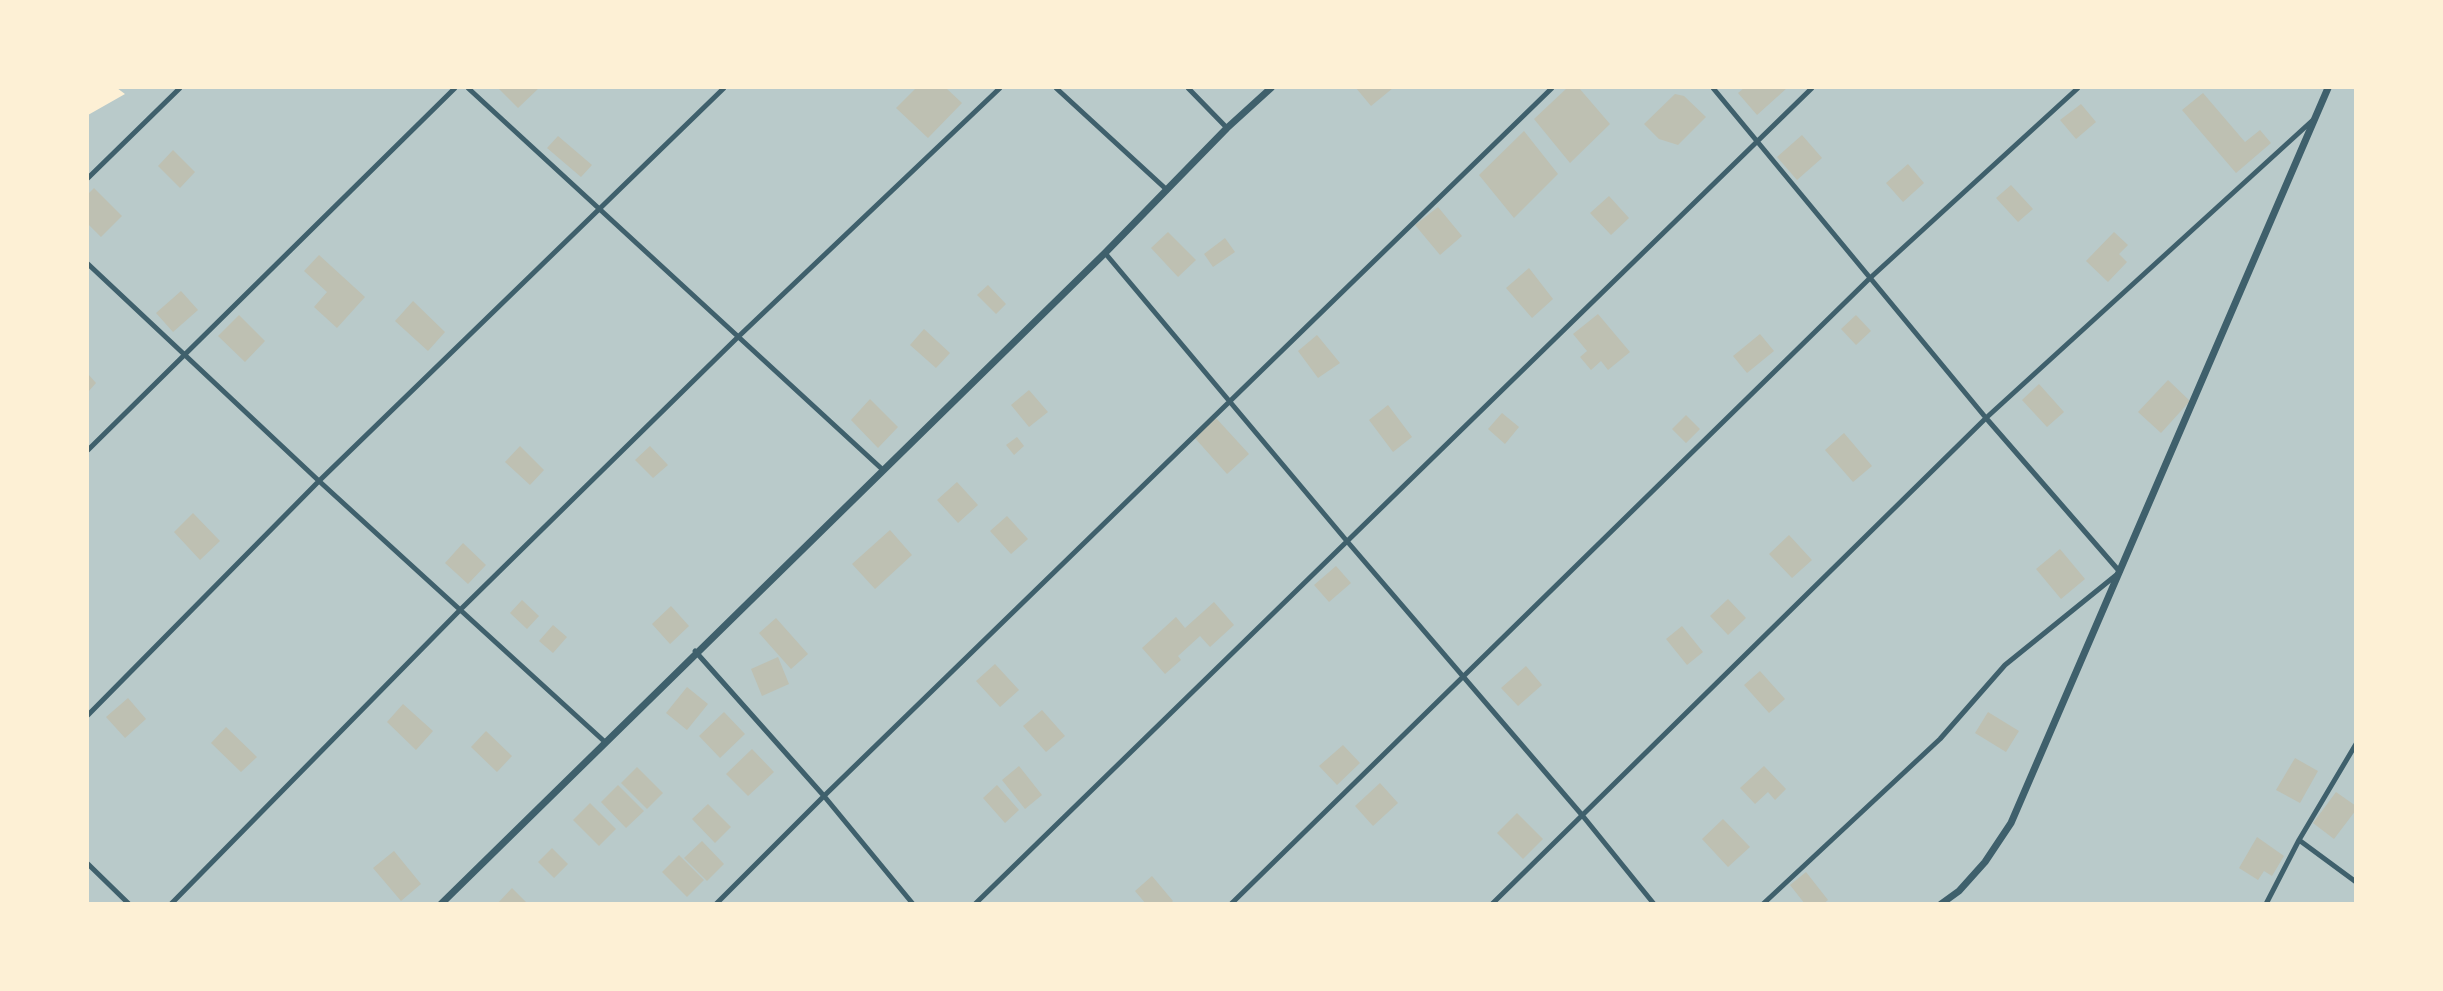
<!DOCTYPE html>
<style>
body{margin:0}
#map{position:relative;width:2443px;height:991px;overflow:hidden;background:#fdf0d5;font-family:"Fira Sans Condensed",sans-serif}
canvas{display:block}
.frame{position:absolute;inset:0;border:89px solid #fdf0d5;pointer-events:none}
</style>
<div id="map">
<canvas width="2443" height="991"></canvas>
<div class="frame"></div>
</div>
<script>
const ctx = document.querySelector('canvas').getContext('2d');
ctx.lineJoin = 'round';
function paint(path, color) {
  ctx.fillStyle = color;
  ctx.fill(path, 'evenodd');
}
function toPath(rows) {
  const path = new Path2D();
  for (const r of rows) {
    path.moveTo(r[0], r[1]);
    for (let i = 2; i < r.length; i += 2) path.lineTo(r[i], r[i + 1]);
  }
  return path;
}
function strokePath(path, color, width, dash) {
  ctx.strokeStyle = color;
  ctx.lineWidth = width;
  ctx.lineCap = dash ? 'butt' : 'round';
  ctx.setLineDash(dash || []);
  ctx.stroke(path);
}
const green = toPath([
 [117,88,2355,88,2355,903,88,903,88,115,125,94]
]);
const building = toPath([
 [498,88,539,88,518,108],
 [916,88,946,88,962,103,928,138,896,108],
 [1356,88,1393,88,1371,106],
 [1567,88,1579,88,1610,124,1570,163,1534,119],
 [1744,88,1787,88,1757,115,1738,93],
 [2203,93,2245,142,2260,130,2271,143,2236,173,2182,110],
 [1675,94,1684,96,1706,117,1678,145,1659,139,1644,124],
 [2081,104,2096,122,2076,139,2060,120],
 [1524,131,1558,174,1514,218,1479,175],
 [1802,135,1822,158,1797,180,1777,157],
 [558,136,592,165,581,177,547,148],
 [173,150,195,172,180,188,158,166],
 [1908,164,1924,183,1903,202,1886,183],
 [2011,185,2033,209,2018,222,1996,198],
 [94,188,122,216,101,237,88,224,88,194],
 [1609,196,1629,218,1611,235,1590,213],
 [1438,207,1462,236,1440,255,1415,225],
 [1168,232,1196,260,1178,277,1151,248],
 [2114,232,2128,245,2119,254,2127,262,2108,282,2086,261],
 [1225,238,1235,252,1213,267,1204,254],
 [319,255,365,297,337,328,314,307,327,292,304,271],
 [1529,268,1553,299,1532,318,1506,288],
 [988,285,1006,304,996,314,977,295],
 [181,291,198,310,173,332,156,313],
 [413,301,445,332,428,351,395,321],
 [1598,314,1630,352,1608,370,1601,361,1591,370,1580,357,1587,351,1573,334],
 [239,315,265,341,245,362,218,336],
 [1856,315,1871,331,1856,345,1841,329],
 [924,329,950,353,936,368,910,345],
 [1760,334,1774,351,1747,373,1733,356],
 [1317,335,1340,363,1318,378,1298,351],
 [88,374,96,383,88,392],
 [2168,380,2190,401,2161,433,2138,412],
 [2039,384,2064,412,2047,427,2022,400],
 [1029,390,1048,412,1029,427,1011,405],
 [870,399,898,427,878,448,851,420],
 [1388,405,1412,437,1393,452,1369,420],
 [1502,413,1519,427,1505,444,1488,429],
 [1686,415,1700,429,1686,443,1672,429],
 [1216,418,1249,454,1227,474,1194,437],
 [1844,433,1872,466,1853,482,1825,450],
 [1017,437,1024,446,1014,455,1006,445],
 [520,446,544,470,530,485,505,462],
 [650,446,668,465,653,478,635,460],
 [957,482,978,505,958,523,937,500],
 [193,513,220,541,200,560,174,532],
 [1007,516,1028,539,1011,554,990,531],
 [890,530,912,555,875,589,852,564],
 [1789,535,1812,560,1792,578,1769,554],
 [463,543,486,565,468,584,445,563],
 [2060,549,2085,579,2061,599,2036,569],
 [1336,566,1351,583,1329,602,1314,585],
 [1728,599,1746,618,1728,635,1710,616],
 [522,600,539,616,527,629,510,613],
 [1214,602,1234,625,1210,647,1200,636,1178,656,1181,660,1165,674,1142,648,1176,617,1185,628],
 [671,606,689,626,670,644,652,624],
 [776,618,808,654,791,669,759,633],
 [553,625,567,637,553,653,539,641],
 [1682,626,1703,652,1687,665,1666,639],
 [778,657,789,684,762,696,751,669],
 [995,664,1019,690,1000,707,976,681],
 [1526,666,1542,685,1518,706,1501,688],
 [1760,671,1785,699,1769,713,1744,685],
 [687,687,708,704,687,730,666,713],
 [128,698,146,719,125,738,106,717],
 [403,704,433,731,416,750,387,722],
 [1042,710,1065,736,1046,752,1023,726],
 [724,712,745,734,720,758,699,736],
 [1988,712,2019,731,2006,752,1975,733],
 [226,727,257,757,241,772,211,743],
 [486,731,512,756,497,772,471,747],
 [1343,745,1360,763,1337,785,1319,766],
 [752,749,774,772,748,796,726,774],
 [2295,758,2318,771,2300,803,2276,790],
 [1019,766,1042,795,1025,809,1002,780],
 [1764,766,1786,789,1775,800,1768,792,1755,804,1740,788],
 [637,767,663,793,647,809,621,783],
 [1380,783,1398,803,1373,826,1355,806],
 [618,785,644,811,626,828,601,802],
 [997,785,1019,810,1005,823,983,798],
 [2336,792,2356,806,2356,810,2334,839,2313,823],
 [590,803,616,829,599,846,573,820],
 [708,804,731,827,715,843,692,819],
 [1517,813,1543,839,1523,859,1497,833],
 [1723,819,1750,847,1728,867,1702,839],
 [2257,837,2284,856,2272,876,2264,871,2258,880,2239,868],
 [702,841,724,864,707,881,684,858],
 [552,848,568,864,554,878,538,862],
 [394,851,421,884,401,901,373,868],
 [679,855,704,880,687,897,662,872],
 [1806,872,1828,900,1823,904,1805,904,1790,885],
 [1152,876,1173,901,1170,904,1146,904,1135,891],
 [512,888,528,904,497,904]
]);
const service = toPath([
 [468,88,883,470],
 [1056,88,1167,190],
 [1188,88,1227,128],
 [1713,88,1986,418,2120,572,2005,665,1940,739,1763,904],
 [88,178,180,88],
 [1105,253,1346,540,1582,815,1654,904],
 [88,264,319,481,605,742],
 [88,450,455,88],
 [695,651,824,796,913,904],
 [88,715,319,481,724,88],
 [2299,840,2356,882],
 [88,864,129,904],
 [171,904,461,609,738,337,1000,88],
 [716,904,824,796,1552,88],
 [975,904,1812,88],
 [1231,904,1869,279,2078,88],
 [1492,904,1986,418,2313,120],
 [2266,904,2299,840,2356,744]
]);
const minor = toPath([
 [441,904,1105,253,1227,128,1271,88],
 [1941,904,1959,891,1985,862,2011,823,2328,88]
]);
paint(green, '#b9caca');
paint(building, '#bec0b2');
strokePath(service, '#3f606c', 5);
strokePath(minor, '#3f606c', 7);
</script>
